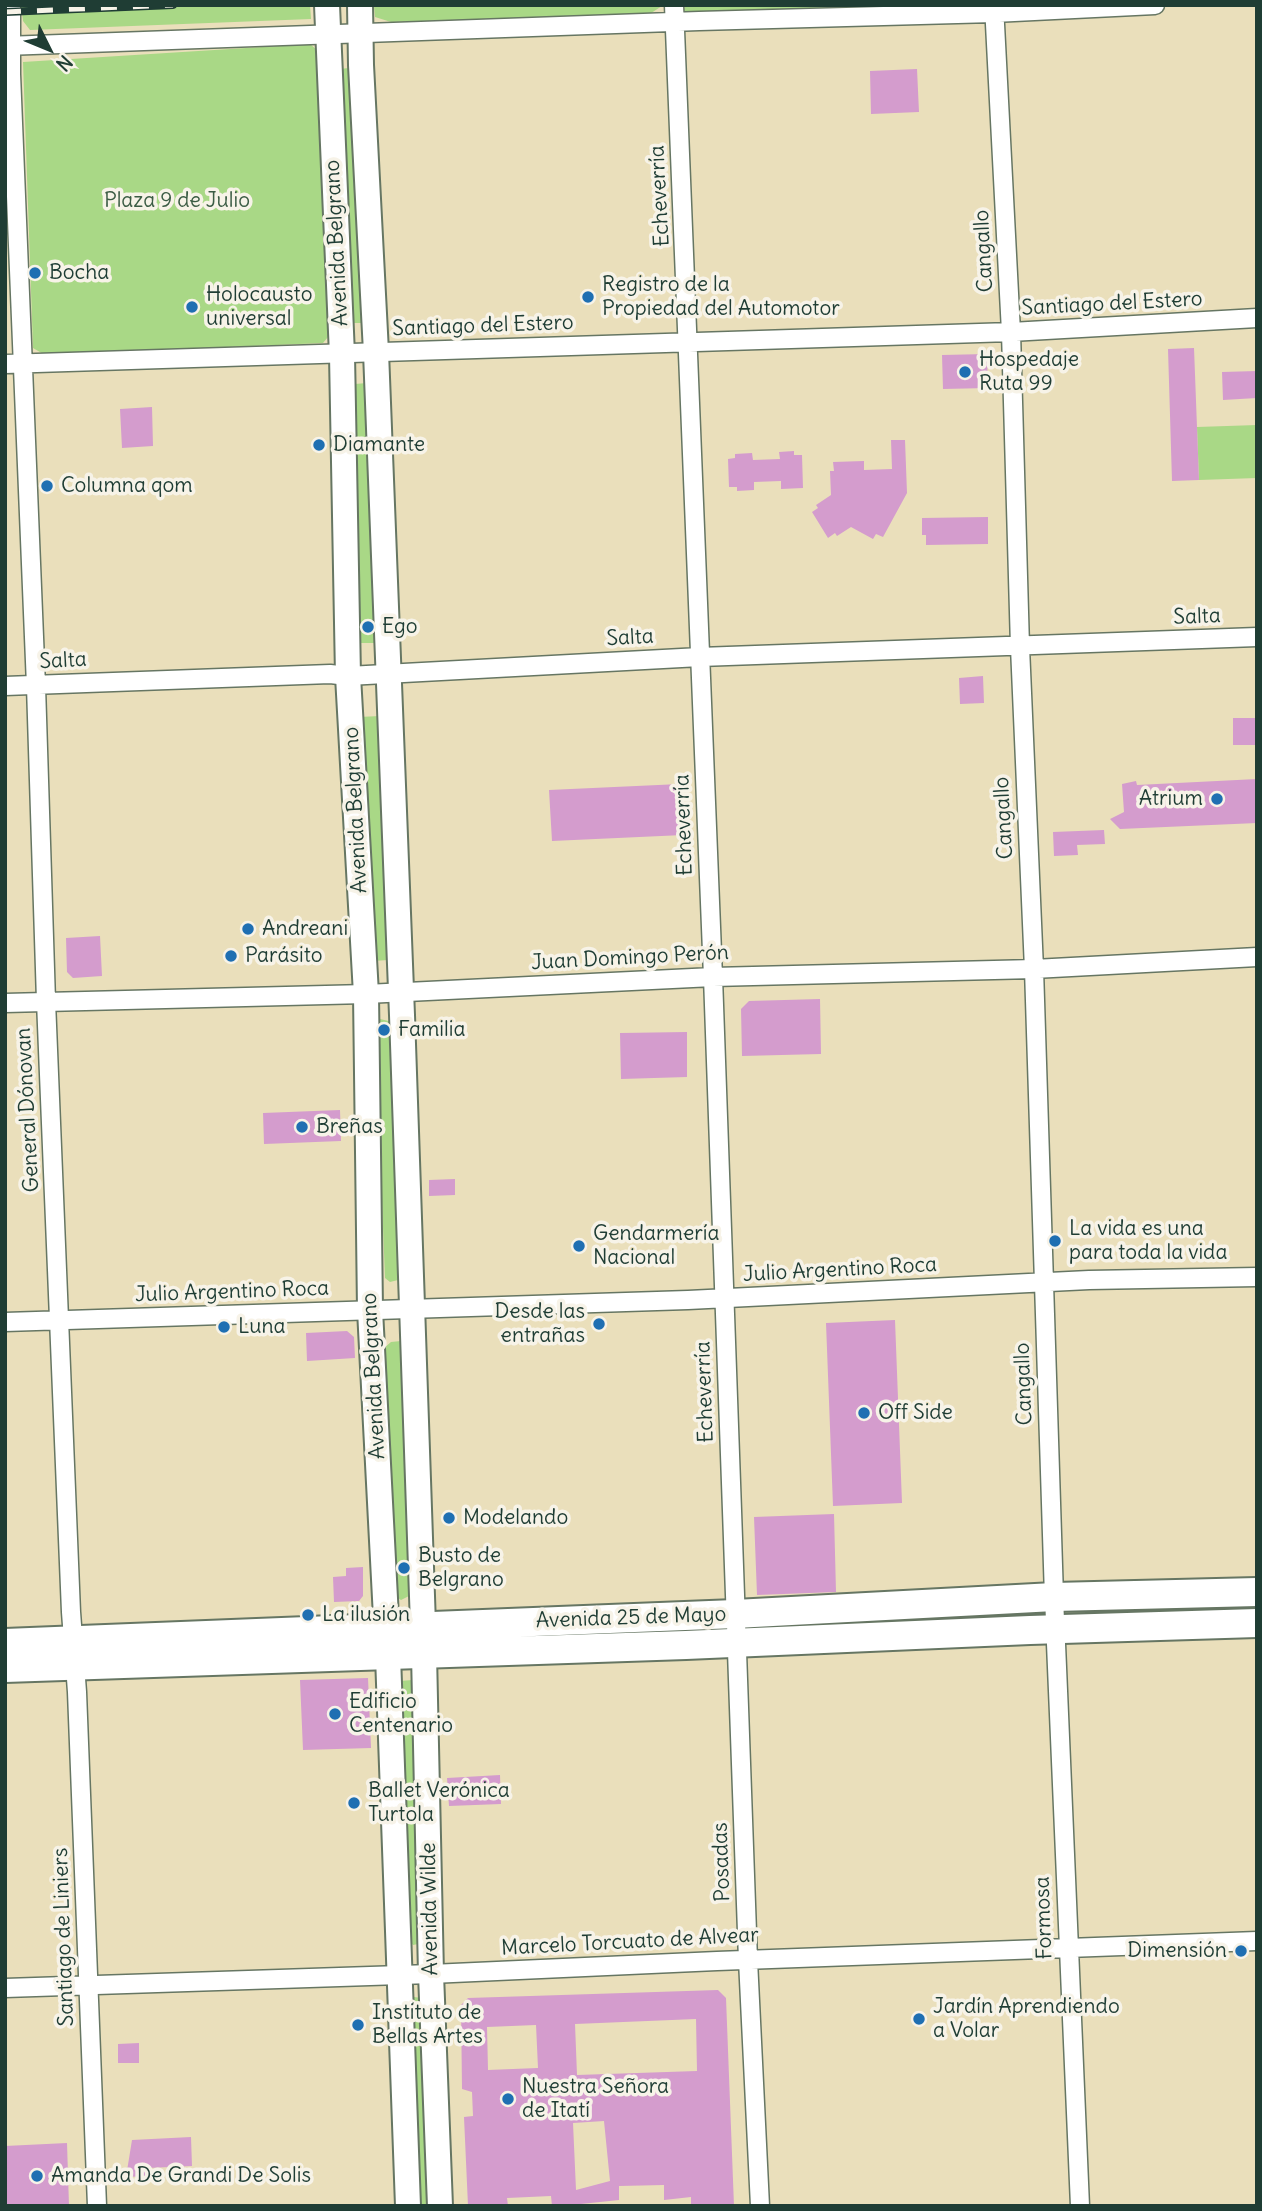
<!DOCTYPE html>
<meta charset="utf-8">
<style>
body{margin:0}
#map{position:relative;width:1262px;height:2211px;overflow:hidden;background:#eadfbb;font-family:Delius,sans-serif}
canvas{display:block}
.frame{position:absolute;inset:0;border:7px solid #1f3d34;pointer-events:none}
.north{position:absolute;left:14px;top:14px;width:70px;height:70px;-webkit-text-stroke:5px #f7f3e8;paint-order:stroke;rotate:133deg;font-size:19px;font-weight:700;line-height:28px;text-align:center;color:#1f3d34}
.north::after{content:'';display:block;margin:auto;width:24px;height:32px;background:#1f3d34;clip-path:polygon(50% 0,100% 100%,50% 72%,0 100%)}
</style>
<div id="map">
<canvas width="1262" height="2211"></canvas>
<div class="frame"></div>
<div class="north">N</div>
</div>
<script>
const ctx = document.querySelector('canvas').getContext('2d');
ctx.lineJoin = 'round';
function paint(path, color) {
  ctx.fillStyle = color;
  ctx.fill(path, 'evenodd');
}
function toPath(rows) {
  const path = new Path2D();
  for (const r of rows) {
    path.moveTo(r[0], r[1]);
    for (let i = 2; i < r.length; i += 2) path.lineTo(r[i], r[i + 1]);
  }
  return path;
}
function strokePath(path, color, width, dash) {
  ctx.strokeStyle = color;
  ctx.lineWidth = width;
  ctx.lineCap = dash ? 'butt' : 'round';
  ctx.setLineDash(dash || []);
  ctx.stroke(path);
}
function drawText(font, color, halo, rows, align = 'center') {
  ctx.font = font + ' Delius,sans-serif';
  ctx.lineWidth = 7;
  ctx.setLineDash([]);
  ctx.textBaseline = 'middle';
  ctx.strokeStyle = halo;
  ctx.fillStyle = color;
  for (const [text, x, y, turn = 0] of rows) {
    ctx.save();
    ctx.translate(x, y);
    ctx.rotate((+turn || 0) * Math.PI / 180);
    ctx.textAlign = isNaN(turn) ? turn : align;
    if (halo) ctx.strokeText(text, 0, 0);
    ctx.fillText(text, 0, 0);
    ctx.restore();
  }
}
const green = toPath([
 [21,5,310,5,311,19,30,30,23,21],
 [374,5,662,5,662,6,648,15,391,22,375,17],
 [685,5,949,5,688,14,684,12],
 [310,44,318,51,333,331,323,343,45,355,33,348,23,62],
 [355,67,367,323,347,323,334,70],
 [367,383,379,643,358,643,355,384],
 [1257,425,1257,478,1199,480,1197,427],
 [380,716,388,960,373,961,359,717],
 [380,1019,393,1022,401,1276,398,1280,390,1282,385,1278,375,1022],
 [401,1341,405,1345,413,1594,401,1600,394,1595,384,1348,391,1342],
 [1257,1605,1257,1612,1087,1616,1087,1612],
 [1024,1614,1027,1617,766,1629,764,1627,766,1623],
 [412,1680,415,1686,423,1943,413,1945,408,1939,400,1681],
 [414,1997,422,1998,435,2206,416,2206,409,2002]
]);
const building = toPath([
 [917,69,919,112,871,114,870,71],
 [1194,348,1199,480,1172,481,1168,349],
 [987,354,988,388,943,389,942,355],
 [1257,371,1257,398,1223,400,1222,372],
 [152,407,153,446,122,448,120,409],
 [891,440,905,440,907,493,883,537,876,534,873,539,851,527,837,536,835,533,828,538,812,512,818,508,816,505,831,495,830,471,834,471,833,462,864,461,864,470,892,469],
 [794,451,794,455,802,455,803,488,781,489,781,481,754,482,754,490,737,491,737,487,729,487,728,459,735,458,735,454,752,453,753,460,780,459,779,452],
 [988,517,988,544,926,545,926,535,922,535,922,518],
 [983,676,984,703,960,704,959,678],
 [1233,718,1257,718,1257,745,1233,745],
 [1257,779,1257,823,1120,829,1110,819,1124,812,1122,784,1136,781,1137,785],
 [680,784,683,835,552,841,549,790],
 [1104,830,1105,844,1077,845,1078,855,1054,856,1053,832],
 [100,936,102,976,73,978,67,972,66,938],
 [820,999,821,1054,742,1056,741,1009,749,1001],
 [687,1032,687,1077,621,1079,620,1033],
 [340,1110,341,1141,264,1144,263,1113],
 [455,1179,455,1195,429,1196,429,1180],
 [895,1320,902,1503,833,1506,826,1323],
 [347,1331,354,1337,355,1358,307,1361,306,1333],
 [834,1514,836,1592,757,1595,754,1517],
 [363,1567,363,1596,359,1601,334,1602,333,1577,346,1576,346,1568],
 [368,1678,371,1748,303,1750,300,1680],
 [500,1775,501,1804,449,1806,447,1778],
 [718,1990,726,1998,734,2206,691,2206,691,2197,664,2200,664,2185,619,2186,619,2200,581,2204,581,2206,552,2206,551,2196,507,2198,508,2206,468,2206,464,2117,473,2116,472,2092,462,2089,461,2005,468,1998],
 [696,2019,697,2071,577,2075,575,2024],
 [536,2025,538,2068,488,2070,487,2027],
 [604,2121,610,2181,576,2190,573,2123],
 [139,2043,139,2063,118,2063,118,2044],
 [191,2137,192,2166,148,2168,148,2176,126,2177,132,2140],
 [67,2143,69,2206,5,2206,5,2146]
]);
const street = toPath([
 [11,5,11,74,36,686,46,1001,71,1612,77,1692,97,2206],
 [674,5,713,977,748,1960,760,2206],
 [994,5,1011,332,1020,647,1034,969,1054,1597,1080,2206],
 [5,46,699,21,994,13,1155,5],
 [5,364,1011,332,1257,318],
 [5,686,330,674,348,676,700,657,1257,637],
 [5,1003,366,994,713,977,1034,969,1257,957],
 [5,1322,688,1300,1089,1280,1257,1277],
 [5,1988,431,1974,717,1961,1257,1941]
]);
const secondary = toPath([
 [327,5,342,355,348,676,366,994,370,1310,388,1656,408,2206],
 [360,5,361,65,376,352,402,1015,424,1654,431,1974,440,2206]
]);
const primary = toPath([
 [5,1643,735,1614,1054,1597,1257,1592],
 [5,1668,686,1645,1030,1630,1257,1623]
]);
const rail = toPath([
 [5,12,173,5]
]);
const markers = [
 [35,273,7,"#1f6fb2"],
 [588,297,7,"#1f6fb2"],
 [192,307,7,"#1f6fb2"],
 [965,372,7,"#1f6fb2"],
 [319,445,7,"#1f6fb2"],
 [47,486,7,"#1f6fb2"],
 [368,627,7,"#1f6fb2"],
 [1217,799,7,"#1f6fb2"],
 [248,929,7,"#1f6fb2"],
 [231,956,7,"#1f6fb2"],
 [384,1030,7,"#1f6fb2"],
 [302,1127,7,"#1f6fb2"],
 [1055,1241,7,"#1f6fb2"],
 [579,1246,7,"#1f6fb2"],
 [599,1324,7,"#1f6fb2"],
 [224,1327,7,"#1f6fb2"],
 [864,1413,7,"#1f6fb2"],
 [449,1518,7,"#1f6fb2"],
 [404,1568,7,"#1f6fb2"],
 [308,1615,7,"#1f6fb2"],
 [335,1714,7,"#1f6fb2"],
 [354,1803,7,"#1f6fb2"],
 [1241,1951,7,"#1f6fb2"],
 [919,2019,7,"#1f6fb2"],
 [358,2025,7,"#1f6fb2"],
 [508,2099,7,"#1f6fb2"],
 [37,2176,7,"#1f6fb2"]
];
const streetNames = [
 ["Echeverría",660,196,-93],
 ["Avenida Belgrano",337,243,-93],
 ["Cangallo",984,251,-93],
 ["Santiago del Estero",1112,304,-3],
 ["Santiago del Estero",483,326,-2],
 ["Salta",1197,617,-2],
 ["Salta",630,638,-3],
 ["Salta",63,661,-3],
 ["Avenida Belgrano",356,810,-93],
 ["Cangallo",1004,818,-93],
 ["Echeverría",684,825,-92],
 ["Juan Domingo Perón",630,958,-3],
 ["General Dónovan",28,1110,-93],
 ["Julio Argentino Roca",840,1270,-3],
 ["Julio Argentino Roca",232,1292,-2],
 ["Avenida Belgrano",374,1376,-93],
 ["Cangallo",1024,1384,-92],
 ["Echeverría",705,1392,-92],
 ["Avenida 25 de Mayo",631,1618,-2],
 ["Posadas",722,1862,-92],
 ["Avenida Wilde",430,1909,-91],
 ["Formosa",1044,1918,-92],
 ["Santiago de Liniers",64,1937,-92],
 ["Marcelo Torcuato de Alvear",630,1942,-3]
];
const parkNames = [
 ["Plaza 9 de Julio",177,201]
];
const poiNames = [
 ["Bocha",49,273],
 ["Registro de la",602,285],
 ["Propiedad del Automotor",602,309],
 ["Holocausto",206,295],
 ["universal",206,319],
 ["Hospedaje",979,360],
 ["Ruta 99",979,384],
 ["Diamante",333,445],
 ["Columna qom",61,486],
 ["Ego",382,627],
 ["Atrium",1203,799,"right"],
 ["Andreani",262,929],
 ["Parásito",245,956],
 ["Familia",398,1030],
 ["Breñas",316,1127],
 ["La vida es una",1069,1229],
 ["para toda la vida",1069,1253],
 ["Gendarmería",593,1234],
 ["Nacional",593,1258],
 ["Desde las",585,1312,"right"],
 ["entrañas",585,1336,"right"],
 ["Luna",238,1327],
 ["Off Side",878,1413],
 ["Modelando",463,1518],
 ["Busto de",418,1556],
 ["Belgrano",418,1580],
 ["La ilusión",322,1615],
 ["Edificio",349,1702],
 ["Centenario",349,1726],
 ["Ballet Verónica",368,1791],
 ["Turtola",368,1815],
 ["Dimensión",1227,1951,"right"],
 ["Jardín Aprendiendo",933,2007],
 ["a Volar",933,2031],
 ["Instituto de",372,2013],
 ["Bellas Artes",372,2037],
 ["Nuestra Señora",522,2087],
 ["de Itatí",522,2111],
 ["Amanda De Grandi De Solis",51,2176]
];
paint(green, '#a9d886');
paint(building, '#d49ccd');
strokePath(street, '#667663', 21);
strokePath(secondary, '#667663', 28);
strokePath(primary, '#667663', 32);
strokePath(street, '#fff', 18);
strokePath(secondary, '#fff', 24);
strokePath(primary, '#fff', 28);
strokePath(rail, '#1f3d34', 8);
strokePath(rail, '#f7f3e8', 5, [16]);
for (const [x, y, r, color] of markers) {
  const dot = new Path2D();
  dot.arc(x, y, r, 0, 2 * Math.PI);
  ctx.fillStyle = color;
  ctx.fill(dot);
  strokePath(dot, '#f7f3e8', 2.5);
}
drawText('21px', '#1f3d34', '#f7f3e8', streetNames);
drawText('21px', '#3b5c44', '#f7f3e8', parkNames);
drawText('21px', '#1f3d34', '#f7f3e8', poiNames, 'left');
</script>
